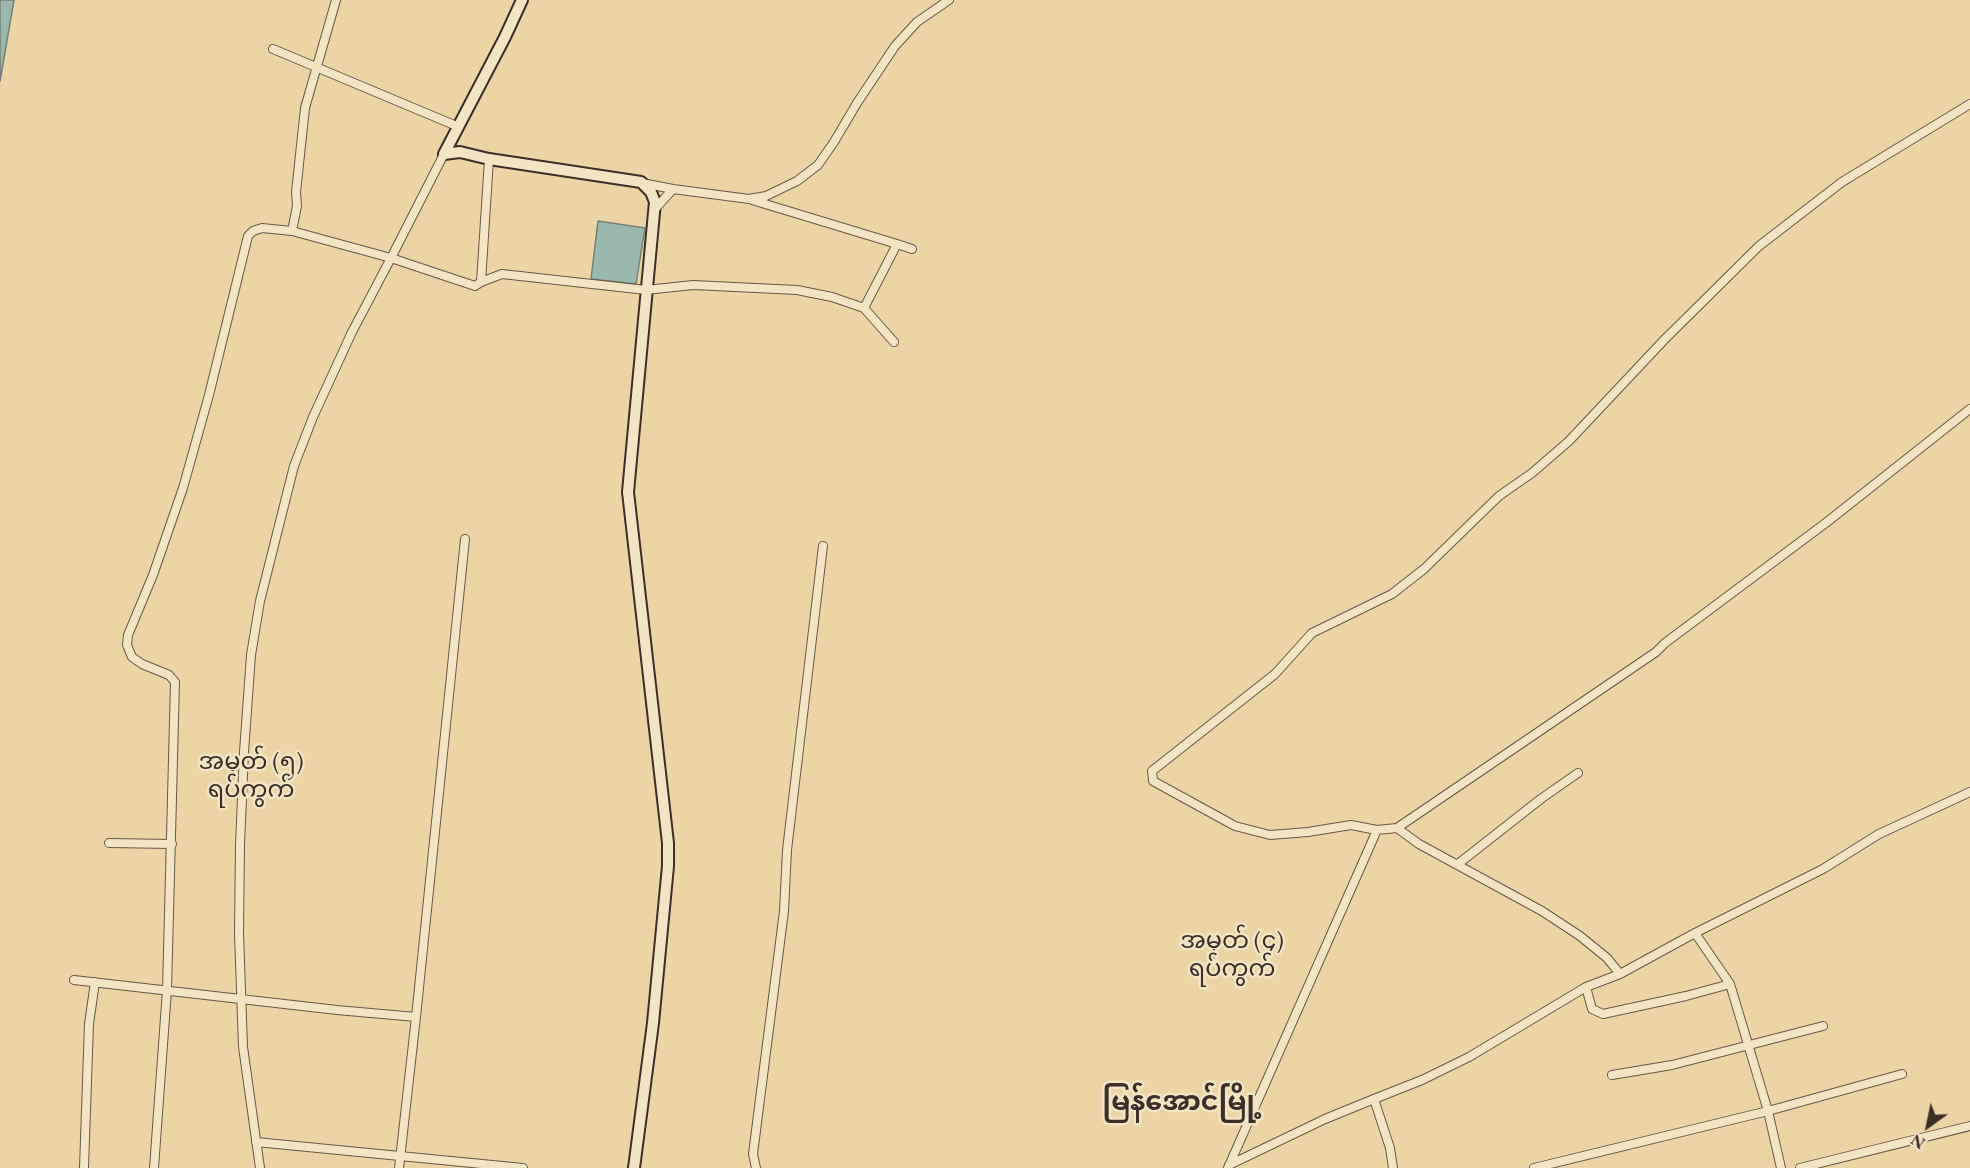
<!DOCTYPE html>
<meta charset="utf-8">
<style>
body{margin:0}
#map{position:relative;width:1970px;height:1168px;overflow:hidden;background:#ecd5a4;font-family:"EB Garamond",serif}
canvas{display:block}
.north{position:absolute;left:1898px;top:1096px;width:60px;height:60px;-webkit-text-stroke:4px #f3e4c4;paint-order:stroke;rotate:213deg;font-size:16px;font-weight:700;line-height:24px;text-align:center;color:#3c2f2a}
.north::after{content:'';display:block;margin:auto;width:21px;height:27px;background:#3c2f2a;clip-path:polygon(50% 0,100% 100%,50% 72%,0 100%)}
</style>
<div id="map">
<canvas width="1970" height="1168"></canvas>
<div class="north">N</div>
</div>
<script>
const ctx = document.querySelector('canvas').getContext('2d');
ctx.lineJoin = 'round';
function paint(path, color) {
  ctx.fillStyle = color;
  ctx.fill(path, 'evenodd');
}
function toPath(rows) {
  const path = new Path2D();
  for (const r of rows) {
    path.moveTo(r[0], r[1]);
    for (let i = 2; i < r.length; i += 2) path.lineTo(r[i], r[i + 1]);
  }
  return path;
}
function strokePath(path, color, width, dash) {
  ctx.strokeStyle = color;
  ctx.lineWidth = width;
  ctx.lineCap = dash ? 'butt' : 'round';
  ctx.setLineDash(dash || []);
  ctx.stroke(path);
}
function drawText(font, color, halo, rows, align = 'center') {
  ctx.font = font + ' "EB Garamond","Noto Sans Myanmar",serif';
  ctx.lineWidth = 5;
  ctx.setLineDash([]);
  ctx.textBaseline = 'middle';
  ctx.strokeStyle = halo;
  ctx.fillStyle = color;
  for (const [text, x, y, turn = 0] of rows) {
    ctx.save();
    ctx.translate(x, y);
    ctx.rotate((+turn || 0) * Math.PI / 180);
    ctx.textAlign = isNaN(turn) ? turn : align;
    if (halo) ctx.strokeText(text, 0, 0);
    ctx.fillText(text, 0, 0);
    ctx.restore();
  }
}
const water = toPath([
 [0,0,14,0,0,81,0,0],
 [598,221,645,228,636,284,591,279,598,221]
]);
const street = toPath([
 [273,49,459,127],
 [642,183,673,189,655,209],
 [673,189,749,199,766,196,797,181,818,165,834,142,857,103,895,46,917,22,949,0],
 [752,200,897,244,864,308],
 [292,231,391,258,444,154],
 [897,244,912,249],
 [481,282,502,274,646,290,693,285,797,290,832,297,864,308,894,342],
 [1397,828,1419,844,1542,911,1580,936,1607,958,1620,974],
 [1377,830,1397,828,1656,652,1665,643,1827,522,1970,409],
 [109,843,172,844],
 [1458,864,1542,798,1578,773],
 [1695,933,1730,984,1768,1111,1781,1168],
 [74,980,337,1010,416,1017,465,539],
 [1730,984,1686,996,1603,1014,1592,1009,1586,987,1620,974,1695,933,1823,869,1879,834,1970,792],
 [1612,1075,1672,1065,1823,1026],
 [256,1142,523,1168],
 [1229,1165,1325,1119,1374,1099],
 [84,1168,89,1024,95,982],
 [154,1168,167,990,175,682,169,675,142,664,132,657,127,645,128,635,153,575,183,488,209,395,248,236,253,231,262,228,292,231,297,206,296,192,305,108,336,0],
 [260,1168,243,1047,239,933,240,845,244,752,251,655,260,601,294,466,313,417,352,332,391,258,475,286,481,282,489,159],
 [399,1168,416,1017],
 [756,1168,753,1154,784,911,787,850,823,546],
 [1228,1168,1377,830,1351,825,1308,832,1270,835,1235,826,1153,781,1152,771,1275,674,1312,633,1392,594,1424,569,1499,496,1532,473,1569,441,1664,340,1759,246,1842,182,1970,104],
 [1393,1168,1390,1148,1374,1099,1422,1080,1469,1057,1586,987],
 [1534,1168,1768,1111,1902,1074],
 [1800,1168,1970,1126]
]);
const secondary = toPath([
 [444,154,460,152,489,159,641,182,651,192,655,202,628,492,668,843,668,866,653,1023,634,1168],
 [444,154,505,37,522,0]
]);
const quarterNames = [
 ["အမှတ် (၅)",251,762],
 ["ရပ်ကွက်",251,790],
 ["အမှတ် (၄)",1232,941],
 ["ရပ်ကွက်",1232,969]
];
const districtNames = [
 ["မြန်အောင်မြို့",1182,1103]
];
paint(water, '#9ab8ad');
strokePath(water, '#748179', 1.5);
strokePath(street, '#685848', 10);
strokePath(secondary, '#3c2f2a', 14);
strokePath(street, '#f3e4c4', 8);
strokePath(secondary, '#f3e4c4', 10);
drawText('24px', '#3c2f2a', '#f3e4c4', quarterNames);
drawText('bold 27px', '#3c2f2a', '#f3e4c4', districtNames);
</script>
